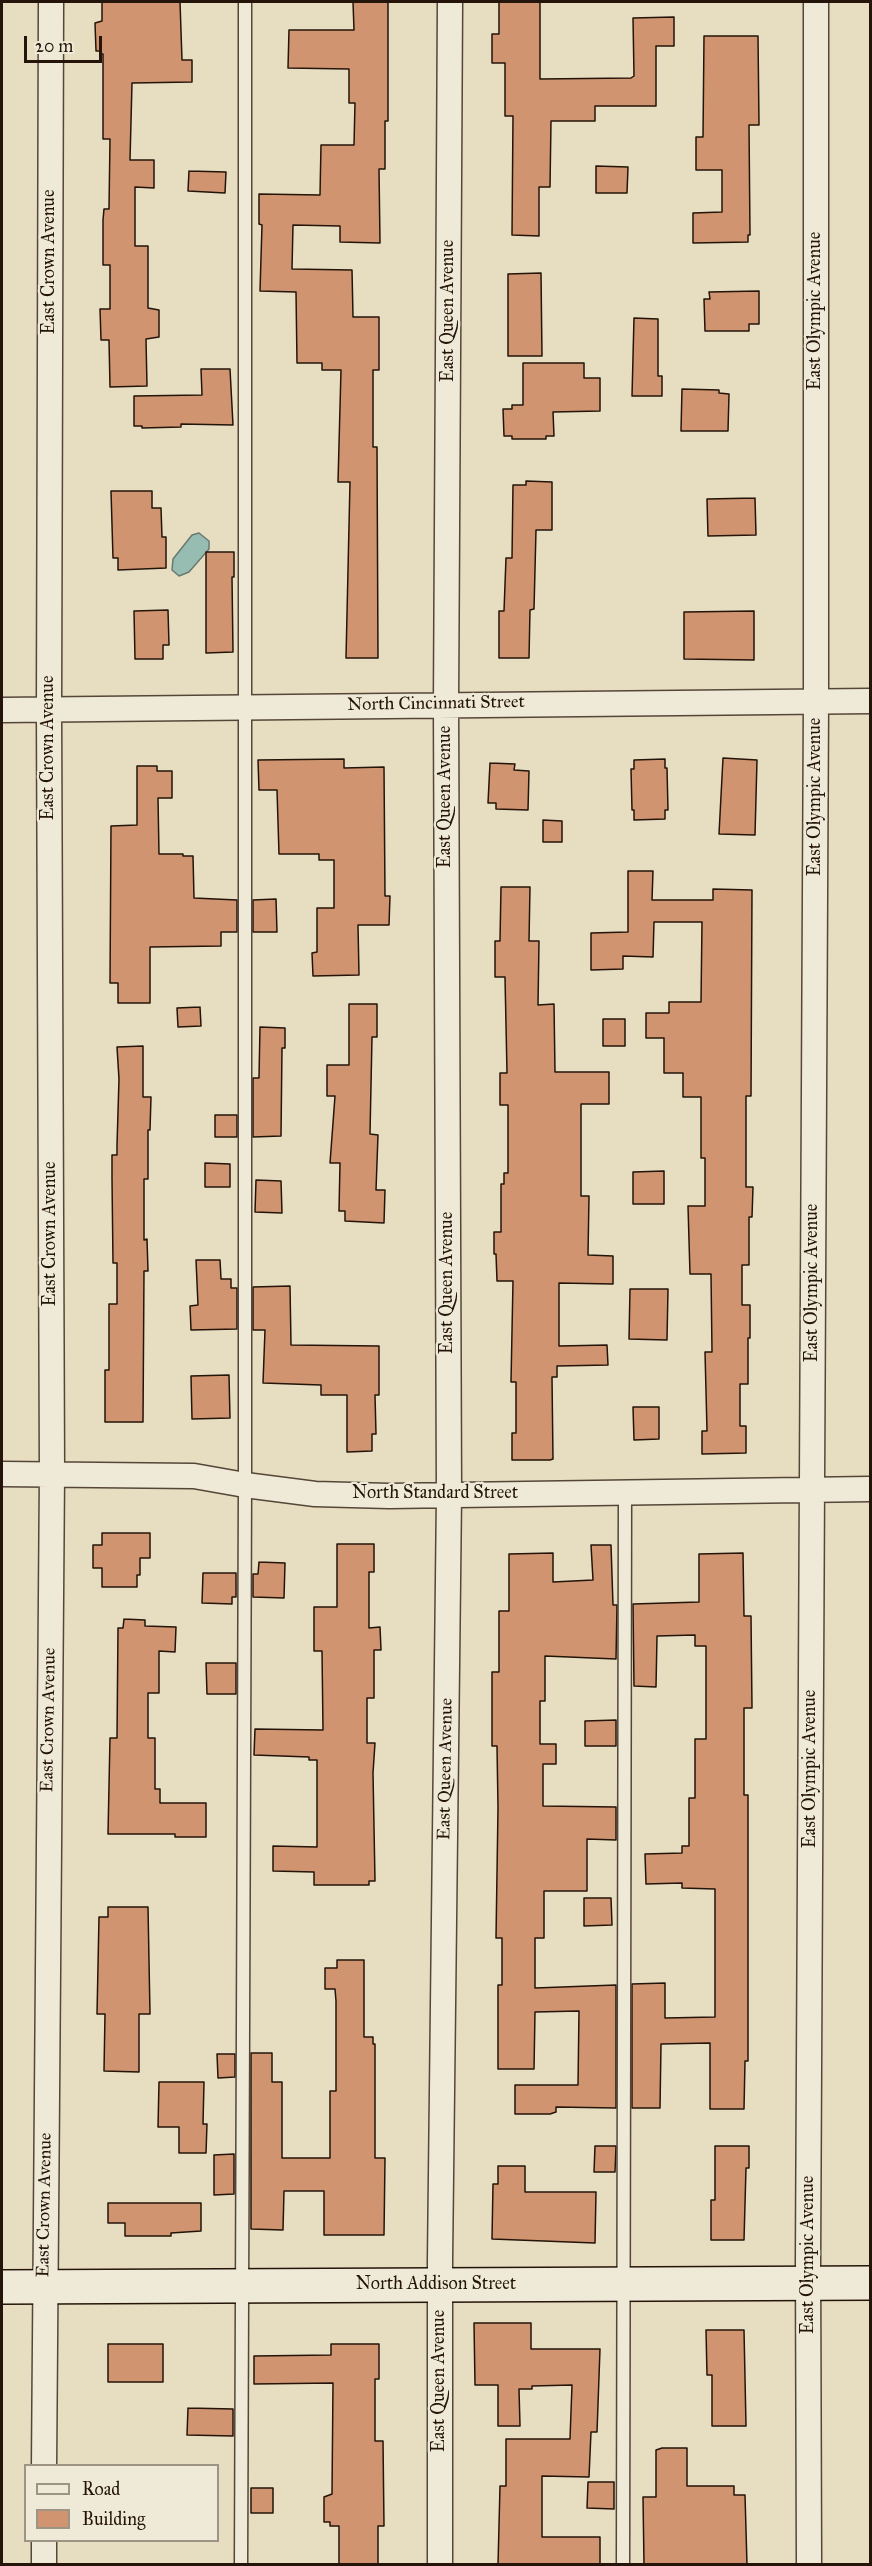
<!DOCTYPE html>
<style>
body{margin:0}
#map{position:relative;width:872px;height:2566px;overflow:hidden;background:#e7dec1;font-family:"IM FELL Great Primer",serif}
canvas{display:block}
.frame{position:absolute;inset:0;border:3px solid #24140a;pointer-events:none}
.legend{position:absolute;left:24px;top:2464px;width:195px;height:78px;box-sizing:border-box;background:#efead7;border:2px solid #9e9485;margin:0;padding:8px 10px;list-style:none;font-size:18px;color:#24140a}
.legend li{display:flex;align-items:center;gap:12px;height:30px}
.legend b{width:30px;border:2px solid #9e9485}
.scale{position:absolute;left:24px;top:36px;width:78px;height:27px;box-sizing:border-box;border:3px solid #24140a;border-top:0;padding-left:8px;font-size:18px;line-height:21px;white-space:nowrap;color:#24140a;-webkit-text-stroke:4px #efead7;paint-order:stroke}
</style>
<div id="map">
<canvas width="872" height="2566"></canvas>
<div class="frame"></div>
<ul class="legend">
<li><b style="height:8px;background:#efead7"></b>Road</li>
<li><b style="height:16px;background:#d09570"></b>Building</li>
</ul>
<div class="scale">20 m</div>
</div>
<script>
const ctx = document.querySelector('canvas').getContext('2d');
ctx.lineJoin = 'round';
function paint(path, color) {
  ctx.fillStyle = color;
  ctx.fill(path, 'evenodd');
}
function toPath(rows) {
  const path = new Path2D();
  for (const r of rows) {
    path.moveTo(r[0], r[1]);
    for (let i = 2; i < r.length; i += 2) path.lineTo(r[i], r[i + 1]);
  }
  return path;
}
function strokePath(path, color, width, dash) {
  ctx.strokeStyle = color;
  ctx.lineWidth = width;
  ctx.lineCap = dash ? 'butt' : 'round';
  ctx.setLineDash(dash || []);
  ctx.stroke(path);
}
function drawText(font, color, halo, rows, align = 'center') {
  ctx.font = font + ' "IM FELL Great Primer",serif';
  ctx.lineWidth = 4.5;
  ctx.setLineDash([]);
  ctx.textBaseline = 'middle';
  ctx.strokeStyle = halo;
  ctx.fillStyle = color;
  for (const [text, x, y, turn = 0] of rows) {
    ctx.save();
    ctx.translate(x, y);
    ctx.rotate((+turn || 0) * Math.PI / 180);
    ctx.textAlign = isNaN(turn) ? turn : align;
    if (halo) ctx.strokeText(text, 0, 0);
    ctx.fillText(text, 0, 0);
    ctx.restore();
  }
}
const water = toPath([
 [199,533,209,541,209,549,189,572,179,576,172,570,173,559,192,535,199,533]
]);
const building = toPath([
 [102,2,180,2,182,60,192,60,192,82,132,83,130,160,154,160,154,188,135,187,135,246,148,246,148,308,159,310,159,337,146,339,147,386,110,387,109,340,101,340,100,309,110,309,110,265,103,265,103,220,104,209,109,209,110,139,103,139,103,54,101,54,101,51,96,51,95,23,102,21,102,2],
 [353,2,388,2,388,121,385,121,385,169,379,169,380,243,340,242,340,226,293,225,292,269,352,270,353,317,379,317,379,370,373,370,373,447,377,447,378,658,346,658,350,482,338,482,341,370,322,370,322,363,297,363,296,292,260,291,262,225,259,224,259,194,320,195,321,145,354,145,355,103,349,103,349,69,288,68,289,30,354,30,353,2],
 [499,2,540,2,540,79,631,78,634,76,633,18,674,17,674,46,656,46,656,106,595,106,595,121,551,121,550,187,539,187,539,236,512,235,513,116,505,116,505,63,492,63,492,34,499,34,499,2],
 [704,36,758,36,759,125,749,125,750,235,748,235,748,242,693,243,693,213,722,212,722,170,696,170,696,137,703,137,704,36],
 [596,166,628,167,627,193,596,193,596,166],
 [189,171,226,172,225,193,188,191,189,171],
 [541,273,542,356,508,356,508,274,541,273],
 [759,291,759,324,749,324,749,331,705,331,704,299,710,299,709,292,759,291],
 [634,318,658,319,658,376,662,376,662,396,632,396,634,318],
 [523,363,584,363,584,378,600,378,600,411,553,412,554,436,546,436,546,439,512,439,512,436,504,436,503,409,512,409,512,405,523,405,523,363],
 [201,369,230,369,233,425,181,424,181,427,142,428,142,426,134,426,134,396,202,395,201,369],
 [682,389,719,390,719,393,729,394,728,431,681,431,682,389],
 [526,481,552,482,552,530,536,530,534,609,530,610,529,658,499,658,499,611,504,611,506,558,512,558,513,485,526,485,526,481],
 [111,491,152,491,152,508,161,508,162,537,166,537,166,568,118,570,118,558,113,558,111,491],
 [755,498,756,535,708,536,707,499,755,498],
 [206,552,234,552,234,577,232,577,233,652,206,653,206,552],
 [168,610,169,645,163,645,163,659,135,659,134,611,168,610],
 [754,611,754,660,684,659,684,612,754,611],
 [723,758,757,760,755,835,719,834,723,758],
 [344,759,344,768,384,767,385,896,390,896,389,925,358,925,359,975,313,976,312,953,317,952,317,908,334,908,334,860,319,860,319,854,279,854,277,790,259,790,258,760,344,759],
 [665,759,665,768,667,768,668,810,665,810,665,819,634,820,634,810,632,810,631,769,634,769,634,760,665,759],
 [490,763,515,764,514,770,529,771,528,810,496,809,496,803,488,803,490,763],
 [137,766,157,766,157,771,172,771,172,798,158,798,159,854,183,854,183,856,193,856,194,898,237,900,237,932,221,932,221,946,150,947,150,1003,118,1003,118,983,110,983,111,826,137,825,137,766],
 [543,820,562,821,562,842,543,842,543,820],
 [628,871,653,871,652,900,713,900,713,889,752,890,751,1096,746,1096,746,1187,753,1187,752,1217,749,1217,749,1265,742,1265,742,1305,750,1305,750,1338,748,1338,748,1384,740,1384,740,1426,746,1426,746,1453,702,1454,702,1431,707,1431,705,1352,712,1352,711,1274,690,1274,688,1206,705,1206,705,1158,701,1158,701,1097,683,1097,683,1073,664,1073,664,1038,646,1038,646,1013,669,1013,669,1002,701,1002,702,922,654,922,653,957,623,956,623,969,591,970,591,933,628,932,628,871],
 [501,887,530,887,529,941,539,941,538,1005,554,1004,555,1072,609,1072,609,1104,581,1104,581,1196,589,1196,588,1255,613,1256,613,1284,559,1283,559,1346,607,1345,608,1365,557,1366,557,1377,552,1377,553,1459,550,1460,512,1460,512,1433,516,1433,516,1382,511,1382,513,1281,497,1281,496,1254,494,1254,494,1232,501,1232,501,1184,504,1184,504,1173,508,1173,508,1105,500,1105,500,1073,507,1073,505,977,495,977,495,941,500,941,501,887],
 [276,899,277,932,253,932,253,900,276,899],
 [349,1004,377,1004,377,1037,372,1037,370,1134,378,1135,376,1190,385,1190,384,1223,345,1221,345,1211,339,1211,340,1163,330,1163,335,1096,327,1096,327,1065,349,1065,349,1004],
 [200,1007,201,1026,178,1027,177,1008,200,1007],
 [603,1019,625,1019,625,1046,603,1046,603,1019],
 [260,1027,285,1028,285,1048,282,1048,281,1136,253,1137,253,1078,259,1078,260,1027],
 [143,1046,143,1097,151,1097,150,1130,148,1130,148,1179,144,1179,144,1240,147,1239,148,1271,144,1271,143,1422,105,1422,105,1370,109,1370,109,1304,117,1304,117,1263,113,1263,112,1179,112,1155,117,1155,117,1145,119,1079,117,1047,143,1046],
 [215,1115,237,1115,237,1137,215,1137,215,1115],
 [205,1163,230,1164,230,1187,205,1187,205,1163],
 [664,1171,664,1204,633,1204,633,1172,664,1171],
 [256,1180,281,1181,282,1213,255,1212,256,1180],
 [196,1260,220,1260,221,1279,231,1279,231,1288,237,1288,237,1329,191,1330,190,1306,198,1305,196,1260],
 [290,1286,291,1345,379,1346,379,1395,375,1395,376,1434,372,1434,372,1451,347,1452,347,1395,321,1395,321,1385,263,1383,265,1330,253,1330,253,1287,290,1286],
 [630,1289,668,1289,667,1340,629,1339,630,1289],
 [229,1375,230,1418,192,1419,191,1376,229,1375],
 [633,1407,659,1407,659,1439,634,1440,633,1407],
 [102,1533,150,1533,150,1558,140,1558,140,1575,137,1575,137,1587,102,1587,102,1568,93,1568,93,1545,102,1545,102,1533],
 [337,1544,374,1544,374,1572,369,1572,369,1628,380,1627,381,1650,374,1650,374,1698,367,1698,367,1743,375,1743,373,1773,375,1881,369,1881,369,1885,314,1885,314,1872,273,1871,273,1846,317,1847,317,1760,309,1760,309,1757,254,1755,255,1729,323,1730,322,1651,314,1651,314,1607,337,1607,337,1544],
 [591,1545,611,1545,613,1605,617,1605,616,1659,545,1656,545,1701,540,1701,540,1744,556,1744,556,1764,543,1764,543,1806,616,1807,616,1840,587,1839,587,1891,544,1891,544,1938,535,1938,535,1988,616,1985,616,2108,556,2107,556,2112,550,2114,515,2114,515,2085,578,2085,579,2011,535,2012,534,2069,498,2069,498,1985,502,1985,502,1938,496,1938,498,1808,497,1746,492,1746,492,1672,499,1672,499,1611,509,1611,509,1554,553,1553,553,1582,593,1580,591,1545],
 [743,1553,744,1616,751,1616,752,1708,744,1708,744,1795,748,1795,748,2061,745,2061,744,2109,710,2109,710,2043,661,2044,660,2108,632,2108,632,1984,665,1983,665,2018,715,2017,715,1889,682,1888,682,1883,646,1884,645,1854,682,1853,682,1846,689,1846,689,1798,695,1798,695,1739,706,1739,706,1646,695,1646,695,1635,657,1636,656,1687,634,1686,633,1604,699,1602,699,1554,743,1553],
 [259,1562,285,1563,284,1598,253,1597,253,1574,258,1574,259,1562],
 [203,1573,236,1573,236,1597,232,1597,232,1604,202,1603,203,1573],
 [124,1619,145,1620,145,1626,176,1627,175,1652,159,1651,159,1693,148,1693,148,1738,155,1738,155,1789,160,1789,160,1803,206,1803,206,1837,175,1837,175,1834,108,1834,110,1738,117,1738,118,1628,123,1628,124,1619],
 [206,1663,236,1663,236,1694,207,1694,206,1663],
 [616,1720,616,1746,585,1746,585,1721,616,1720],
 [584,1898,611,1898,612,1925,584,1926,584,1898],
 [108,1907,148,1907,150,2014,139,2014,139,2072,104,2071,105,2014,97,2014,99,1917,108,1917,108,1907],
 [337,1960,364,1960,364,2037,373,2037,373,2044,375,2044,375,2158,385,2158,384,2235,324,2235,324,2191,284,2191,283,2230,251,2229,251,2053,272,2053,272,2082,282,2082,282,2158,330,2158,330,2091,336,2091,336,2001,335,1989,325,1989,325,1968,337,1968,337,1960],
 [217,2054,235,2054,235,2077,218,2078,217,2054],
 [159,2082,204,2082,203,2124,207,2124,206,2153,179,2153,179,2127,158,2127,159,2082],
 [595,2146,616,2146,615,2172,594,2172,595,2146],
 [715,2146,749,2146,749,2168,746,2168,744,2240,711,2240,711,2200,715,2200,715,2146],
 [234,2154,234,2194,214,2195,214,2155,234,2154],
 [498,2166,525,2166,525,2192,596,2192,595,2243,492,2239,493,2184,498,2184,498,2166],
 [108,2203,201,2203,201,2231,171,2233,171,2236,125,2236,125,2223,108,2223,108,2203],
 [474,2323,531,2323,531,2349,600,2349,597,2432,591,2432,589,2477,542,2476,542,2537,600,2537,600,2565,498,2565,500,2486,506,2486,506,2439,570,2439,572,2385,532,2386,532,2389,519,2389,520,2426,498,2426,498,2385,475,2385,474,2323],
 [706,2330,744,2330,746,2426,712,2426,712,2375,707,2375,706,2330],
 [108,2344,163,2344,163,2382,108,2382,108,2344],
 [331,2344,379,2344,379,2379,375,2379,375,2441,383,2441,384,2526,378,2526,378,2565,339,2565,339,2526,330,2526,330,2522,324,2522,324,2497,332,2494,333,2383,254,2384,254,2356,331,2355,331,2344],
 [188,2408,233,2409,233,2436,187,2435,188,2408],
 [662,2448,687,2448,687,2486,734,2486,734,2495,745,2495,747,2565,644,2565,643,2497,656,2497,656,2450,662,2448],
 [588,2482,614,2482,614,2509,587,2508,588,2482],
 [251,2488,273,2488,273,2513,251,2513,251,2488]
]);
const lane = toPath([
 [241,2564,245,1485,245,2],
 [623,2564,625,1493]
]);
const street = toPath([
 [2,710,870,701],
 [2,1474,194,1476,245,1485,315,1494,389,1496,870,1489],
 [44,2466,52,1473,49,709,51,2],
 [44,2540,44,2564],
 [440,2564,440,2260,449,1495,446,704,450,2],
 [809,2564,808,2258,816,701,816,2]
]);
const secondary = toPath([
 [2,2287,870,2283]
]);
const streetNames = [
 ["East Crown Avenue",50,262,-90],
 ["East Queen Avenue",449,311,-90],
 ["East Olympic Avenue",816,311,-90],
 ["North Cincinnati Street",436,704,-1],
 ["East Crown Avenue",49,748,-90],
 ["East Queen Avenue",446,797,-90],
 ["East Olympic Avenue",816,797,-90],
 ["East Crown Avenue",51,1234,-90],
 ["East Queen Avenue",448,1283,-90],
 ["East Olympic Avenue",813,1283,-90],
 ["North Standard Street",435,1494],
 ["East Crown Avenue",49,1720,-89],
 ["East Queen Avenue",446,1769,-89],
 ["East Olympic Avenue",811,1769,-90],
 ["East Crown Avenue",45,2205,-89],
 ["East Olympic Avenue",809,2255,-90],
 ["North Addison Street",436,2285],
 ["East Queen Avenue",440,2381,-90]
];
paint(water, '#97bcb2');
strokePath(water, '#69796f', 1.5);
paint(building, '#d09570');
strokePath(building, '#24140a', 1.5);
strokePath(lane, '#554638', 15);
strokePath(street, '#554638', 27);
strokePath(secondary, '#24140a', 36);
strokePath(lane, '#efead7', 12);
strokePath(street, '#efead7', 24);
strokePath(secondary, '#efead7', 33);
drawText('18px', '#24140a', '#efead7', streetNames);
</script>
